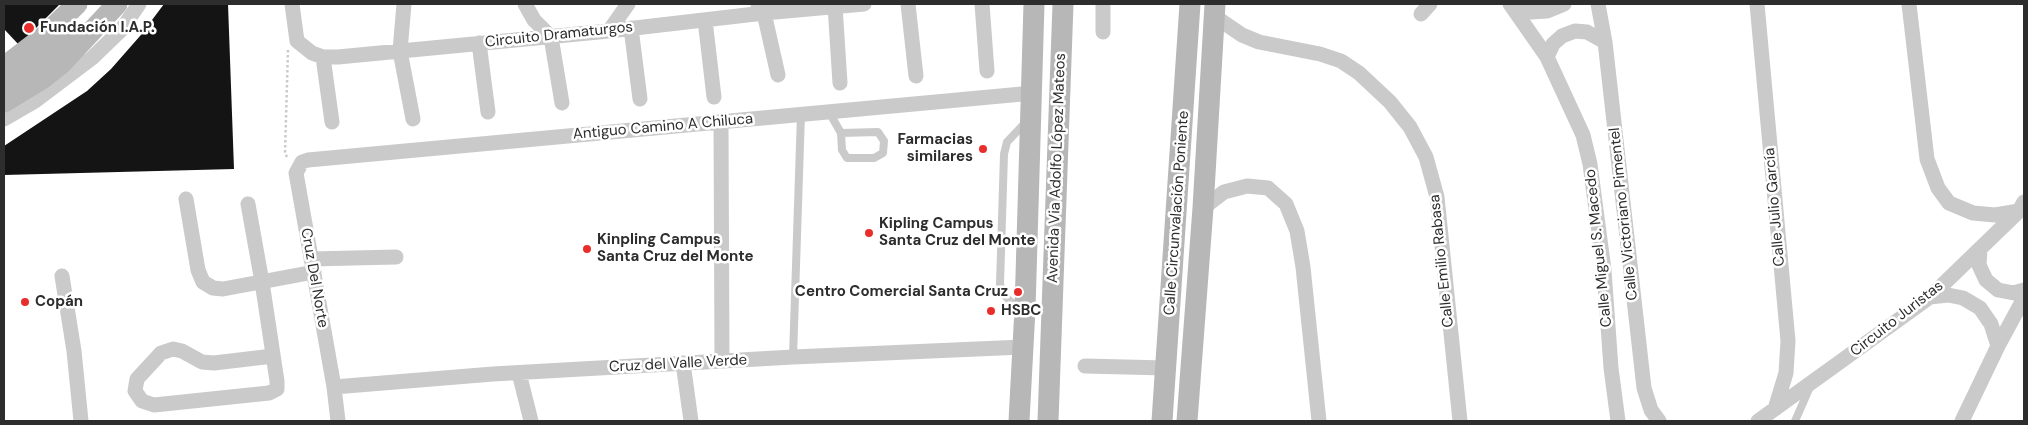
<!DOCTYPE html>
<meta charset="utf-8">
<style>
body{margin:0}
#map{position:relative;width:2028px;height:425px;overflow:hidden;background:#fff;font-family:"DM Sans",sans-serif}
canvas{display:block}
.frame{position:absolute;inset:0;border:5px solid #2d2d2d;pointer-events:none}
</style>
<div id="map">
<canvas width="2028" height="425"></canvas>
<div class="frame"></div>
</div>
<script>
const ctx = document.querySelector('canvas').getContext('2d');
ctx.lineJoin = 'round';
function paint(path, color) {
  ctx.fillStyle = color;
  ctx.fill(path, 'evenodd');
}
function toPath(rows) {
  const path = new Path2D();
  for (const r of rows) {
    path.moveTo(r[0], r[1]);
    for (let i = 2; i < r.length; i += 2) path.lineTo(r[i], r[i + 1]);
  }
  return path;
}
function strokePath(path, color, width, dash) {
  ctx.strokeStyle = color;
  ctx.lineWidth = width;
  ctx.lineCap = dash ? 'butt' : 'round';
  ctx.setLineDash(dash || []);
  ctx.stroke(path);
}
function drawText(font, color, halo, rows, align = 'center') {
  ctx.font = font + ' "DM Sans",sans-serif';
  ctx.lineWidth = 5;
  ctx.setLineDash([]);
  ctx.textBaseline = 'middle';
  ctx.strokeStyle = halo;
  ctx.fillStyle = color;
  for (const [text, x, y, turn = 0] of rows) {
    ctx.save();
    ctx.translate(x, y);
    ctx.rotate((+turn || 0) * Math.PI / 180);
    ctx.textAlign = isNaN(turn) ? turn : align;
    if (halo) ctx.strokeText(text, 0, 0);
    ctx.fillText(text, 0, 0);
    ctx.restore();
  }
}
const building = toPath([
 [4,4,60,4,19,45,4,29],
 [164,4,228,4,234,169,4,175,4,146,87,91,111,69,140,36]
]);
const path = toPath([
 [288,50,285,153,288,159]
]);
const lane = toPath([
 [829,112,841,133,842,150,847,158,874,158,883,153,884,141,878,132,841,133],
 [1024,308,1011,302,1003,294,1000,284,1004,154,1007,142,1026,122],
 [793,357,801,114],
 [1795,421,1810,387]
]);
const street = toPath([
 [292,4,297,41,312,53,323,57,338,57,609,31,764,13,864,4],
 [404,4,400,51,413,119],
 [525,4,534,20,551,37,562,103],
 [837,4,835,6,840,83],
 [908,4,916,76],
 [982,4,987,71],
 [1510,4,1547,57,1583,135,1590,164,1604,270,1611,368,1618,421],
 [1598,4,1605,42,1644,388,1651,410,1659,421],
 [1757,4,1788,341,1786,373,1775,409],
 [1909,4,1927,159,1938,188,1949,203,1973,213,1995,215,2019,211],
 [758,5,764,13,778,75],
 [1513,7,1531,12,1547,11,1564,4],
 [1421,14,1430,4],
 [1214,16,1242,35,1259,42,1320,54,1341,61,1359,73,1390,102,1410,127,1426,157,1437,197,1460,421],
 [705,20,714,97],
 [631,28,640,99],
 [609,31,628,4],
 [1103,32,1103,4],
 [479,43,488,112],
 [323,57,332,122],
 [1547,57,1553,44,1562,36,1575,31,1587,32,1605,42],
 [4,119,35,101,92,58,122,29,139,4],
 [721,122,722,361],
 [186,199,198,270,203,282,213,288,223,289,314,272],
 [248,204,262,282,277,381,277,389,269,393,154,405,142,401,135,391,137,379,161,353,173,349,182,351,202,362,214,363,273,356],
 [1203,208,1224,192,1247,186,1268,188,1286,204,1297,231,1303,267,1319,421],
 [1980,249,1979,265,1986,280,1998,290,2014,293,2024,290],
 [311,259,396,257],
 [62,276,74,351,81,421],
 [1930,297,1948,295,1963,298,1980,308,1991,324,1998,346],
 [683,363,691,421],
 [1085,366,1166,368],
 [519,373,531,421],
 [334,387,493,374,793,357,1023,347],
 [338,421,334,387,296,173,302,162,308,160,1033,93],
 [1758,421,1930,297,2019,211,2024,202],
 [1962,421,1998,346,2024,298]
]);
const secondary = toPath([
 [4,67,43,37,77,4],
 [4,88,67,39],
 [4,102,42,79,61,64,117,4],
 [1019,421,1025,309,1034,4],
 [1048,421,1063,4],
 [1162,421,1190,4],
 [1187,421,1203,208,1215,4]
]);
const markers = [
 [29,28,6,"#e82e2b"],
 [983,149,5,"#e82e2b"],
 [869,233,5,"#e82e2b"],
 [587,249,5,"#e82e2b"],
 [1018,292,5,"#e82e2b"],
 [25,302,5,"#e82e2b"],
 [991,311,5,"#e82e2b"]
];
const poiNames = [
 ["Fundación I.A.P.",40,28],
 ["Farmacias",973,140,"right"],
 ["similares",973,157,"right"],
 ["Kipling Campus",879,224],
 ["Santa Cruz del Monte",879,241],
 ["Kinpling Campus",597,240],
 ["Santa Cruz del Monte",597,257],
 ["Centro Comercial Santa Cruz",1008,292,"right"],
 ["Copán",35,302],
 ["HSBC",1001,311]
];
const streetNames = [
 ["Circuito Dramaturgos",559,35,-6],
 ["Antiguo Camino A Chiluca",663,127,-5],
 ["Avenida Via Adolfo López Mateos",1057,168,-88],
 ["Calle Julio García",1775,207,-95],
 ["Calle Circunvalación Poniente",1177,213,-86],
 ["Calle Victoriano Pimentel",1624,214,-96],
 ["Calle Miguel S. Macedo",1599,248,-96],
 ["Calle Emilio Rabasa",1442,261,-96],
 ["Cruz Del Norte",314,278,80],
 ["Circuito Juristas",1897,319,-38],
 ["Cruz del Valle Verde",678,364,-3]
];
paint(building, '#141414');
strokePath(path, '#cacaca', 2.5, [2.5, 2.5]);
strokePath(lane, '#cacaca', 8);
strokePath(street, '#cacaca', 15);
strokePath(secondary, '#b7b7b7', 21);
for (const [x, y, r, color] of markers) {
  const dot = new Path2D();
  dot.arc(x, y, r, 0, 2 * Math.PI);
  ctx.fillStyle = color;
  ctx.fill(dot);
  strokePath(dot, '#fff', 2);
}
drawText('bold 15px', '#2d2d2d', '#fff', poiNames, 'left');
drawText('15px', '#2d2d2d', '#fff', streetNames);
</script>
